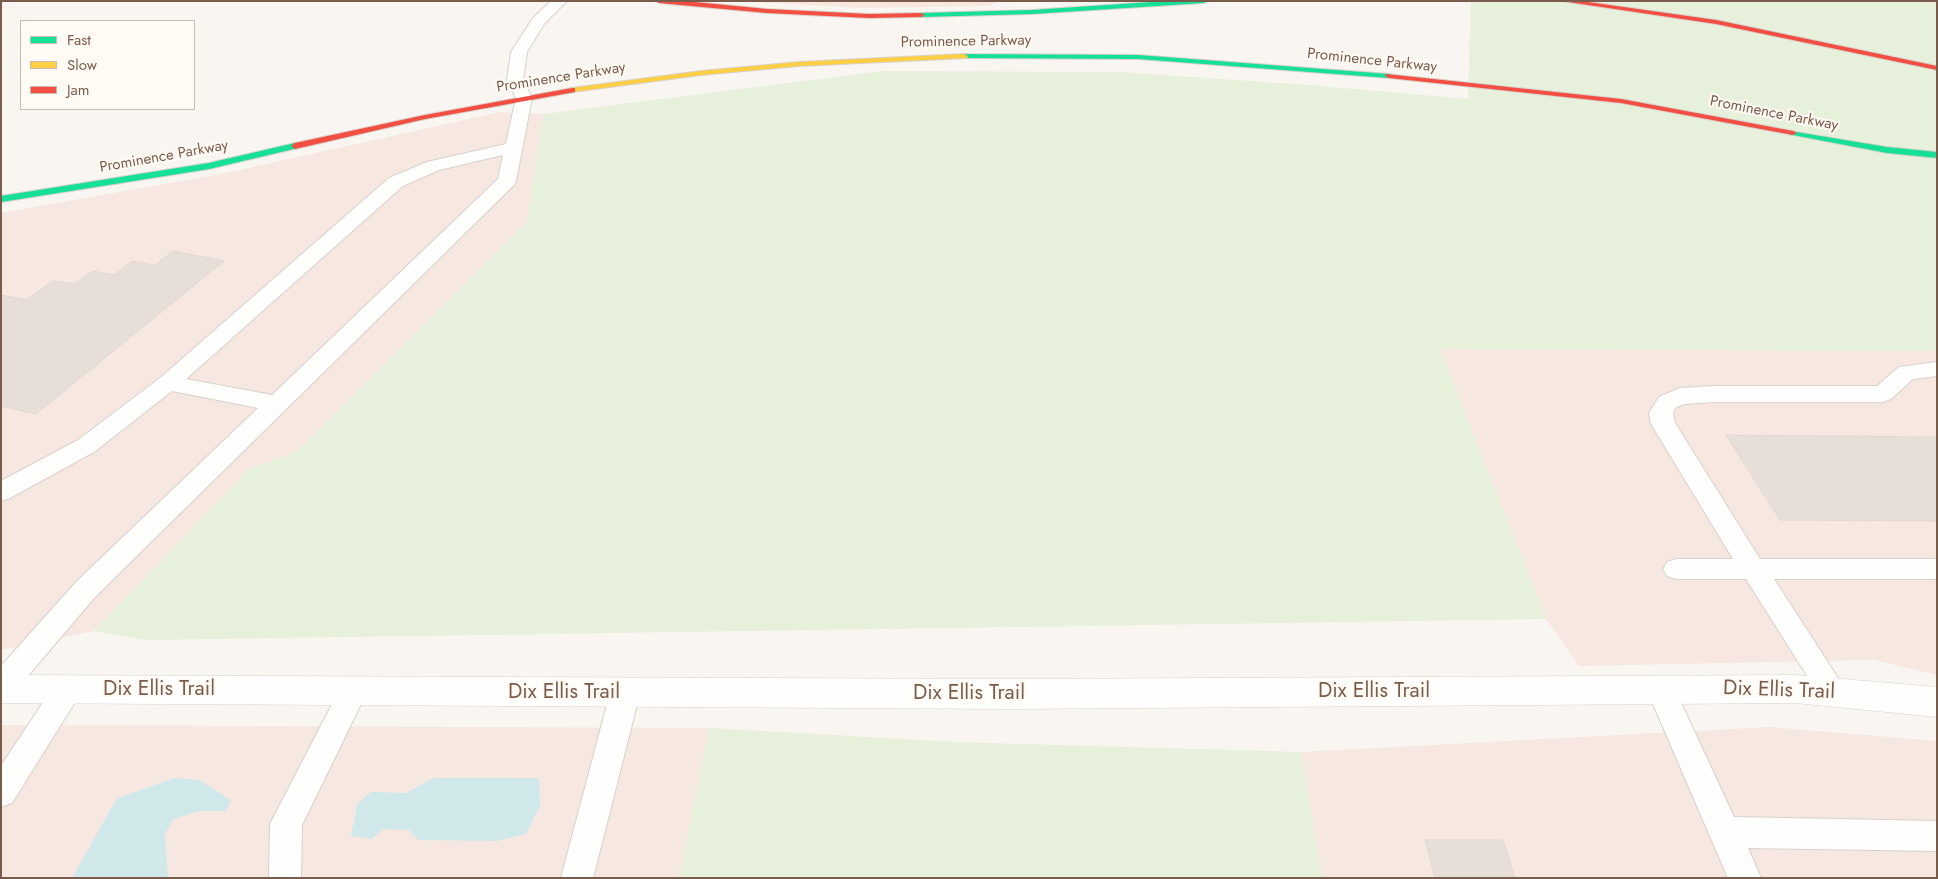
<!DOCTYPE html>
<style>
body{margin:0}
#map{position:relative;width:1938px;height:879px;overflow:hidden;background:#f9f5f0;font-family:Jost,sans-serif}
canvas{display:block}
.frame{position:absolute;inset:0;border:2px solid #7a5c4d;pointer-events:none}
.legend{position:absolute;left:20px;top:20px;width:175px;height:90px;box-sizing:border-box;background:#fffaf3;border:1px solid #cabbb1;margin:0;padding:6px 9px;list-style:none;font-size:15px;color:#7a5c4d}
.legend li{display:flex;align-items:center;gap:10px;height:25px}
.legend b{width:25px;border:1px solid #cabbb1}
</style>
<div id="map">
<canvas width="1938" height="879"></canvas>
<div class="frame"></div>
<ul class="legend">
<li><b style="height:6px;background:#16e098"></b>Fast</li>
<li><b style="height:6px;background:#ffcf43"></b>Slow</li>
<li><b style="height:6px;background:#f24e42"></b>Jam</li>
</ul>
</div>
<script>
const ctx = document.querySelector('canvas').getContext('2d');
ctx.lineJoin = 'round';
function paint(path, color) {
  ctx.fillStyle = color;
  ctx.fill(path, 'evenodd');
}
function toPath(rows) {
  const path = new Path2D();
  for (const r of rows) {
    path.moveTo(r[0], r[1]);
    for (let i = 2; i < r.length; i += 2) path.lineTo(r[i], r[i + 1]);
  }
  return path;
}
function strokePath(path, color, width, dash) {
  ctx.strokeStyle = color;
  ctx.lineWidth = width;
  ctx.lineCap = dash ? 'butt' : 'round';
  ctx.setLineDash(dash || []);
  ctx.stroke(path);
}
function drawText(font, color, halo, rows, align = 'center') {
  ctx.font = font + ' Jost,sans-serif';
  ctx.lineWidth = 4;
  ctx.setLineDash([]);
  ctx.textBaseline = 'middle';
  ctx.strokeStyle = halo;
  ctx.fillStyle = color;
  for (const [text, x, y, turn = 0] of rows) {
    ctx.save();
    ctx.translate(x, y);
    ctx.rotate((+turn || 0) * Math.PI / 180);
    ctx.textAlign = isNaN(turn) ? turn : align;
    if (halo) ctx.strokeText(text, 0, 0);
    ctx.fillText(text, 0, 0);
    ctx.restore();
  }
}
const commercial = toPath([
 [733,1,998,1,989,6,862,8],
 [500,112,546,114,527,222,298,451,249,469,94,631,1,650,1,213,221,174],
 [1440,349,1937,351,1937,675,1874,660,1579,666,1546,619],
 [1,725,709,728,679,878,1,878],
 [1769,727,1937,741,1937,878,1322,878,1301,752]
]);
const green = toPath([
 [1471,1,1937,1,1937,351,1440,349,1546,619,146,640,94,631,249,469,298,451,527,222,543,114,883,71,1119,72,1309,85,1468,99],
 [709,728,954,742,1301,752,1322,878,679,878]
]);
const water = toPath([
 [175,778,199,780,231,800,226,811,199,811,173,819,165,835,168,878,72,878,117,798],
 [433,778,539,778,540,806,526,834,497,841,418,840,409,830,383,829,371,839,351,836,357,804,371,792,406,793]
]);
const building = toPath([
 [173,251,224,261,36,414,1,406,1,295,26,300,53,281,75,284,93,271,114,275,132,261,155,265,173,251],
 [1726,435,1937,437,1937,521,1780,520,1726,435],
 [1425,840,1503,840,1515,878,1435,878,1425,840]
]);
const lane = toPath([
 [551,1,567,1,544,24,527,52,523,80,532,98,516,181,514,185,95,597,11,696,1,699,1,666,77,581,258,408,172,391,94,452,10,498,1,501,1,481,78,440,160,378,389,178,427,162,506,144,516,98,507,80,511,52,533,18,551,1],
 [503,155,498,179,272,395,186,379,403,186,439,170,503,155],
 [1937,362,1937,376,1913,379,1891,399,1883,402,1714,402,1684,404,1675,408,1673,413,1675,423,1760,559,1937,559,1937,579,1774,579,1847,692,1843,701,1833,705,1823,701,1746,579,1676,579,1667,576,1663,569,1667,562,1676,559,1733,559,1651,424,1649,413,1659,397,1680,388,1714,386,1877,386,1899,367,1937,362],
 [67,678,77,681,81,690,77,699,12,803,1,807,1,766,57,681,67,678],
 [1661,678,1671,681,1734,817,1937,821,1937,851,1748,848,1761,878,1728,878,1647,690,1651,681,1661,678],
 [353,679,363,683,367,692,302,825,301,878,269,878,270,824,343,683,353,679],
 [625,680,635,684,640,693,593,878,561,878,610,693,615,684,625,680]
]);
const street = toPath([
 [1,675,1011,679,1795,675,1937,687,1937,717,1795,703,1011,709,1,703,1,675]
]);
const fast = toPath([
 [1167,1,1207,1,1204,3,1032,14,921,17,917,15,921,13,1032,10,1167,1],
 [961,54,1138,55,1389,74,1393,76,1389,78,1138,59,964,58,960,56,961,54],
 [1790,131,1887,147,1937,152,1937,158,1887,153,1793,135,1790,135,1790,131],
 [295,143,299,146,298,148,209,169,1,202,1,196,209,163,295,143]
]);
const slow = toPath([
 [964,54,968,56,967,58,799,66,701,75,572,92,568,90,572,88,701,71,799,62,964,54]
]);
const jam = toPath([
 [656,1,684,1,767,9,869,14,921,13,925,15,921,17,869,18,767,13,659,3,656,1],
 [1561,1,1581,1,1716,20,1937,66,1937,70,1716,24,1561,1],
 [1386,74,1621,99,1793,131,1797,133,1793,135,1621,103,1389,78,1385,76,1386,74],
 [572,88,575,88,575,92,425,119,295,149,291,146,295,143,425,115,572,88]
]);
const farStreetnames = [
 ["Prominence Parkway",966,42,-1],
 ["Prominence Parkway",1372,61,6],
 ["Prominence Parkway",561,78,-9],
 ["Prominence Parkway",1774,114,11],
 ["Prominence Parkway",164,157,-10]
];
const nearStreetnames = [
 ["Dix Ellis Trail",159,690],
 ["Dix Ellis Trail",1779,691,2],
 ["Dix Ellis Trail",1374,692],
 ["Dix Ellis Trail",564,693],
 ["Dix Ellis Trail",969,694]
];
paint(commercial, '#f6e8e1');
paint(green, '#e7f0db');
paint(water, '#d0e8ea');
paint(building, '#e6ded7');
strokePath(building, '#e2d8d2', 1);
strokePath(lane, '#d7d1cb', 2);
strokePath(street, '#d7d1cb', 1);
strokePath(fast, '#d9d2cb', 2);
strokePath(slow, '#d9d2cb', 2);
strokePath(jam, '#d9d2cb', 2);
paint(lane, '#fefefd');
paint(street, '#fefefd');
paint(fast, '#16e098');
paint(slow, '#ffcf43');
paint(jam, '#f24e42');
drawText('15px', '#7a5c4d', '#fffaf3', farStreetnames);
drawText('21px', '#7a5c4d', '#fffaf3', nearStreetnames);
</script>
